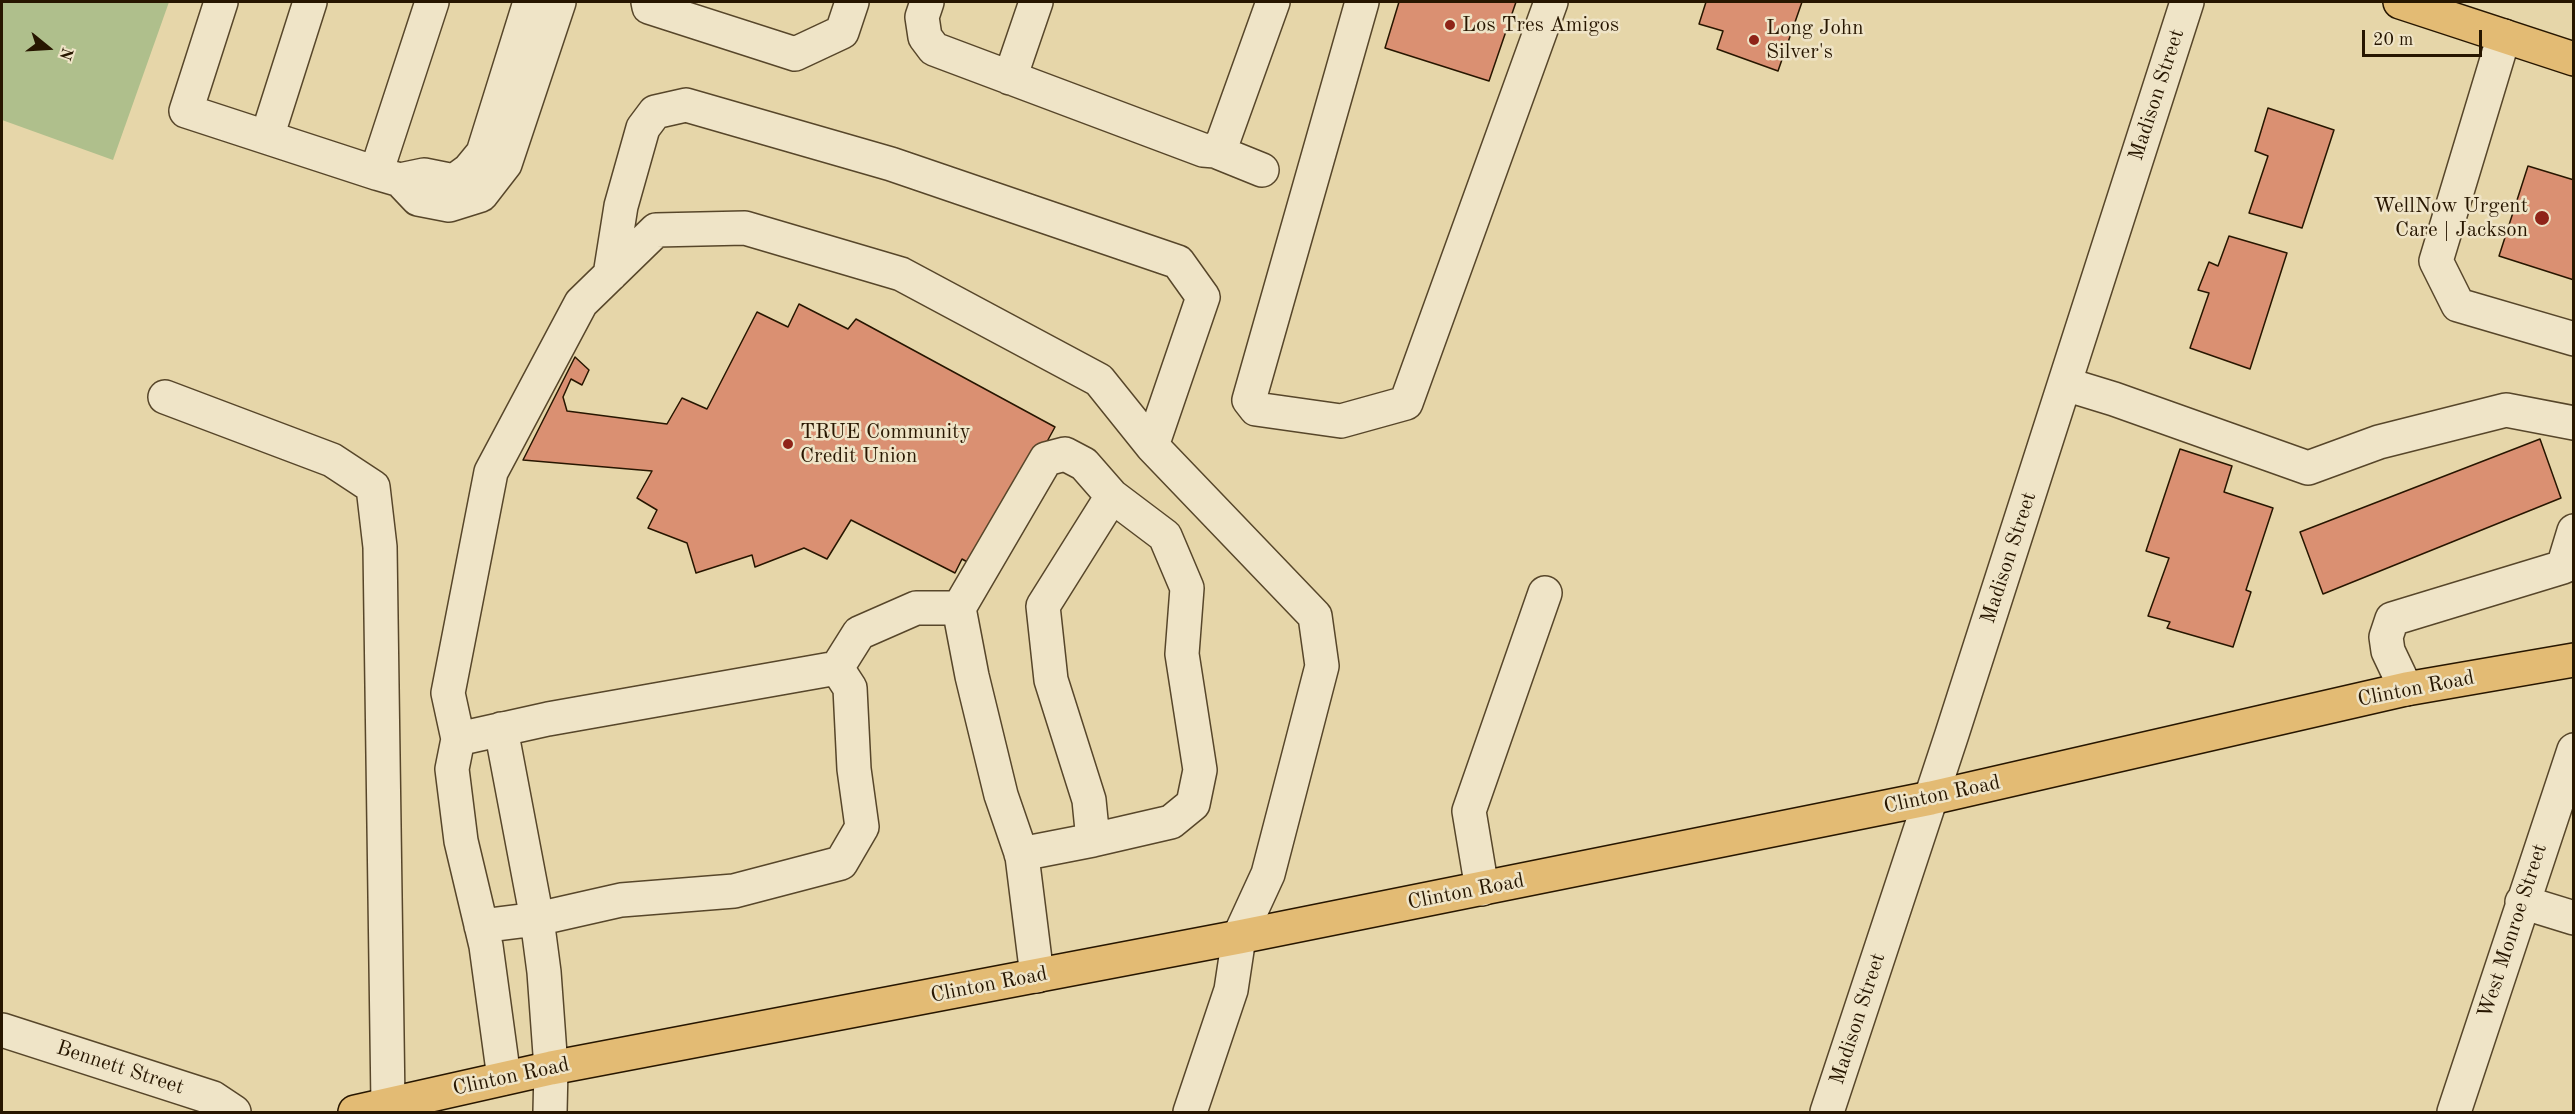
<!DOCTYPE html>
<style>
body{margin:0}
#map{position:relative;width:2575px;height:1114px;overflow:hidden;background:#e6d6a9;font-family:"Old Standard TT",serif}
canvas{display:block}
.frame{position:absolute;inset:0;border:3px solid #271600;pointer-events:none}
.north{position:absolute;left:18px;top:18px;width:60px;height:60px;-webkit-text-stroke:4px #efe4c7;paint-order:stroke;rotate:108deg;font-size:16px;font-weight:700;line-height:24px;text-align:center;color:#271600}
.north::after{content:'';display:block;margin:auto;width:21px;height:27px;background:#271600;clip-path:polygon(50% 0,100% 100%,50% 72%,0 100%)}
.scale{position:absolute;left:2362px;top:30px;width:120px;height:27px;box-sizing:border-box;border:3px solid #271600;border-top:0;padding-left:8px;font-size:18px;line-height:21px;white-space:nowrap;color:#271600;-webkit-text-stroke:4px #efe4c7;paint-order:stroke}
</style>
<div id="map">
<canvas width="2575" height="1114"></canvas>
<div class="frame"></div>
<div class="north">N</div>
<div class="scale">20 m</div>
</div>
<script>
const ctx = document.querySelector('canvas').getContext('2d');
ctx.lineJoin = 'round';
function paint(path, color) {
  ctx.fillStyle = color;
  ctx.fill(path, 'evenodd');
}
function toPath(rows) {
  const path = new Path2D();
  for (const r of rows) {
    path.moveTo(r[0], r[1]);
    for (let i = 2; i < r.length; i += 2) path.lineTo(r[i], r[i + 1]);
  }
  return path;
}
function strokePath(path, color, width, dash) {
  ctx.strokeStyle = color;
  ctx.lineWidth = width;
  ctx.lineCap = dash ? 'butt' : 'round';
  ctx.setLineDash(dash || []);
  ctx.stroke(path);
}
function drawText(font, color, halo, rows, align = 'center') {
  ctx.font = font + ' "Old Standard TT",serif';
  ctx.lineWidth = 5;
  ctx.setLineDash([]);
  ctx.textBaseline = 'middle';
  ctx.strokeStyle = halo;
  ctx.fillStyle = color;
  for (const [text, x, y, turn = 0] of rows) {
    ctx.save();
    ctx.translate(x, y);
    ctx.rotate((+turn || 0) * Math.PI / 180);
    ctx.textAlign = isNaN(turn) ? turn : align;
    if (halo) ctx.strokeText(text, 0, 0);
    ctx.fillText(text, 0, 0);
    ctx.restore();
  }
}
const green = toPath([
 [2,2,169,2,113,160,2,120]
]);
const building = toPath([
 [1399,2,1516,2,1489,81,1385,48,1399,2],
 [1706,2,1802,2,1778,71,1717,49,1723,31,1699,24,1706,2],
 [2268,108,2334,130,2302,228,2249,213,2268,156,2255,151,2268,108],
 [2528,166,2574,180,2574,280,2499,256,2528,166],
 [2229,236,2287,253,2250,369,2190,348,2209,293,2198,290,2209,262,2218,266,2229,236],
 [799,304,848,329,856,319,1055,427,978,568,962,559,955,573,851,520,827,559,804,548,755,567,752,555,696,573,687,543,648,528,657,510,637,498,652,471,523,460,575,357,589,370,582,385,571,379,563,397,567,411,667,424,682,398,707,409,757,312,788,327,799,304],
 [2540,439,2561,498,2323,594,2300,532,2540,439],
 [2180,449,2232,466,2224,492,2273,508,2246,590,2251,592,2233,647,2167,628,2170,622,2148,616,2169,558,2146,551,2180,449]
]);
const minor = toPath([
 [221,2,186,111,376,173,432,2],
 [648,2,649,7,795,54,842,32,852,2],
 [927,2,922,17,925,37,934,49,1203,150,1215,151,1222,144,1273,2],
 [1362,2,1249,400,1256,409,1341,421,1406,403,1551,2],
 [2504,36,2436,261,2458,305,2574,339],
 [1010,78,1036,2],
 [267,137,310,2],
 [1215,151,1262,170],
 [376,173,400,180,418,199,449,205,481,195,505,164,559,2],
 [400,180,424,175,454,181,469,170,483,153,530,2],
 [610,275,621,206,643,128,655,112,686,105,891,164,1178,262,1203,297,1152,446],
 [2065,384,2114,399,2308,468,2379,442,2506,410,2574,423],
 [165,397,332,460,373,487,380,547,388,1104],
 [959,608,1046,459,1065,454,1084,464,1112,496],
 [837,668,859,633,916,608,959,608,972,676,1001,795,1022,856,1037,976],
 [2406,689,2388,651,2386,637,2392,619,2563,567,2574,531],
 [458,739,448,693,491,472,581,303,656,230,745,228,901,274,1099,380,1152,446,1315,616,1322,666,1268,874,1239,937,1231,990,1190,1112],
 [1021,854,1093,840,1089,800,1051,680,1043,606,1112,496,1165,536,1187,588,1182,654,1200,770,1193,804,1171,822,1093,840],
 [1482,889,1469,811,1545,593],
 [2522,902,2574,918],
 [481,926,537,919,501,729],
 [2,1030,213,1098,234,1112],
 [504,1078,486,946,461,841,452,769,458,739,548,719,837,668,850,688,854,769,862,827,841,863,734,891,621,900,537,919,544,972,551,1068,550,1112],
 [1827,1112,1952,734,2187,2],
 [2454,1112,2574,750]
]);
const major = toPath([
 [2400,2,2574,59],
 [355,1112,551,1068,1239,937,1931,798,2406,689,2574,660]
]);
const markers = [
 [1450,25,6,"#8f2418"],
 [1754,40,6,"#8f2418"],
 [2542,218,8,"#8f2418"],
 [788,444,6,"#8f2418"]
];
const poiNames = [
 ["Los Tres Amigos",1462,25],
 ["Long John",1766,28],
 ["Silver's",1766,52],
 ["WellNow Urgent",2528,206,"right"],
 ["Care | Jackson",2528,230,"right"],
 ["TRUE Community",800,432],
 ["Credit Union",800,456]
];
const streetNames = [
 ["Madison Street",2157,95,-72],
 ["Madison Street",2009,558,-72],
 ["Clinton Road",2416,689,-11],
 ["Clinton Road",1942,795,-12],
 ["Clinton Road",1466,892,-11],
 ["West Monroe Street",2513,931,-72],
 ["Clinton Road",989,985,-11],
 ["Madison Street",1858,1019,-72],
 ["Bennett Street",120,1068,18],
 ["Clinton Road",511,1077,-12]
];
paint(green, '#afbf8c');
paint(building, '#da9072');
strokePath(building, '#271600', 1.5);
strokePath(minor, '#57462a', 36);
strokePath(major, '#271600', 36);
strokePath(minor, '#efe4c7', 33);
strokePath(major, '#e3bb74', 33);
for (const [x, y, r, color] of markers) {
  const dot = new Path2D();
  dot.arc(x, y, r, 0, 2 * Math.PI);
  ctx.fillStyle = color;
  ctx.fill(dot);
  strokePath(dot, '#efe4c7', 2);
}
drawText('21px', '#271600', '#efe4c7', poiNames, 'left');
drawText('21px', '#271600', '#efe4c7', streetNames);
</script>
